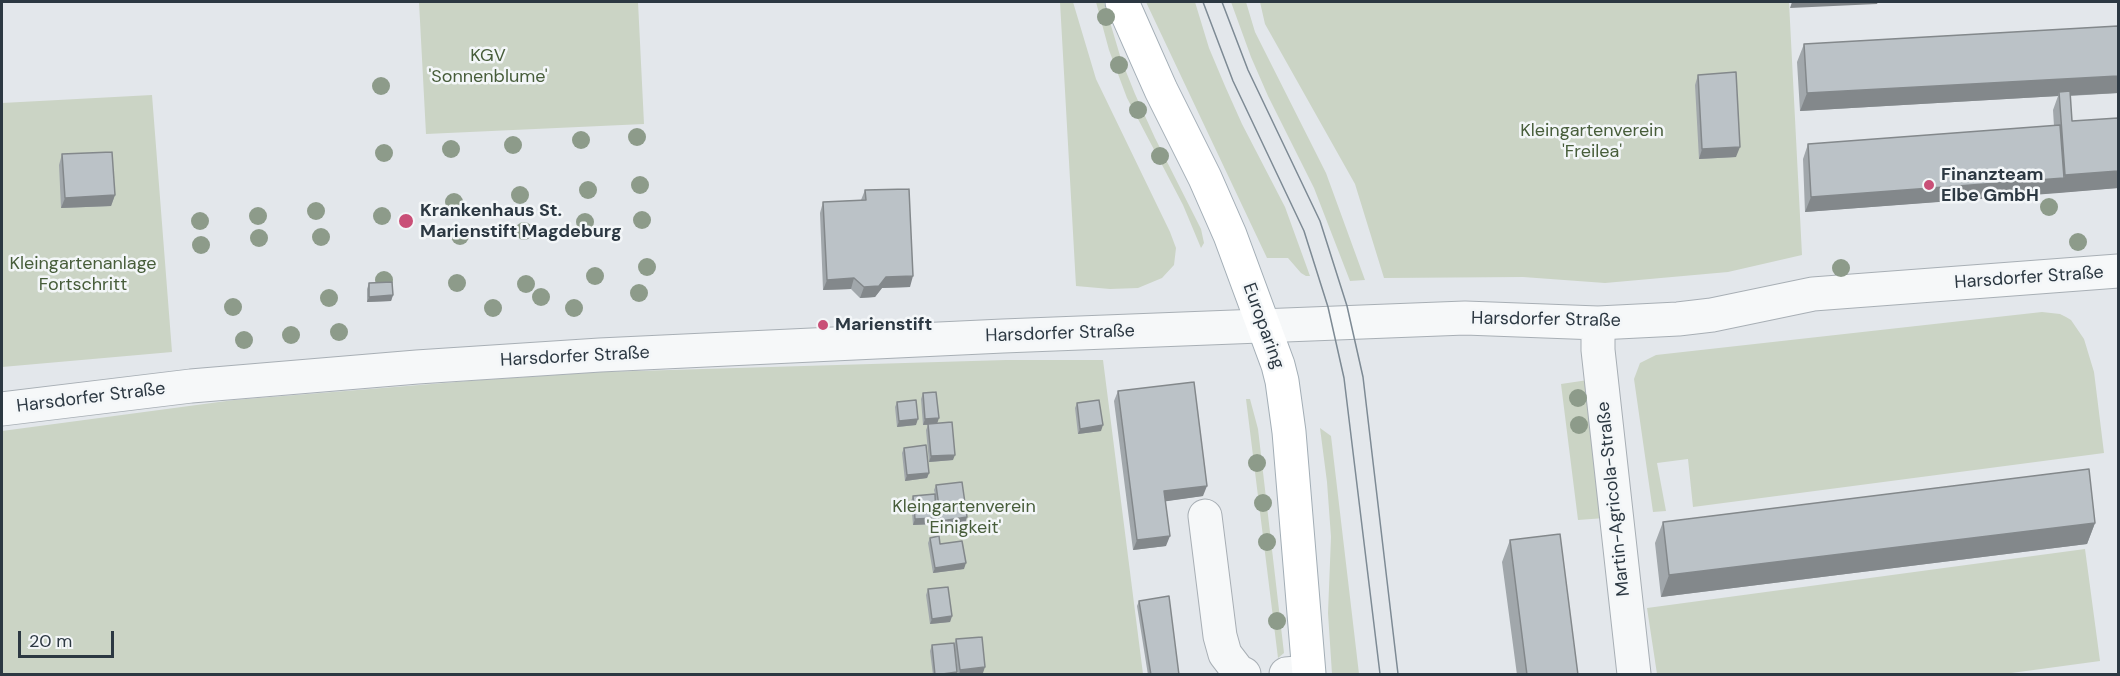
<!DOCTYPE html>
<meta charset="utf-8">
<style>
body{margin:0}
#map{position:relative;width:2120px;height:676px;overflow:hidden;background:#e3e7eb;font-family:"DM Sans",sans-serif}
canvas{display:block}
.frame{position:absolute;inset:0;border:3px solid #2c3842;pointer-events:none}
.scale{position:absolute;left:18px;top:631px;width:96px;height:27px;box-sizing:border-box;border:3px solid #2c3842;border-top:0;padding-left:8px;font-size:18px;line-height:21px;white-space:nowrap;color:#2c3842;-webkit-text-stroke:4px #f3f6f8;paint-order:stroke}
</style>
<div id="map">
<canvas width="2120" height="676"></canvas>
<div class="frame"></div>
<div class="scale">20 m</div>
</div>
<script>
const ctx = document.querySelector('canvas').getContext('2d');
ctx.lineJoin = 'round';
function paint(path, color) {
  ctx.fillStyle = color;
  ctx.fill(path, 'evenodd');
}
function toPath(rows) {
  const path = new Path2D();
  for (const r of rows) {
    path.moveTo(r[0], r[1]);
    for (let i = 2; i < r.length; i += 2) path.lineTo(r[i], r[i + 1]);
  }
  return path;
}
function strokePath(path, color, width, dash) {
  ctx.strokeStyle = color;
  ctx.lineWidth = width;
  ctx.lineCap = dash ? 'butt' : 'round';
  ctx.setLineDash(dash || []);
  ctx.stroke(path);
}
function drawText(font, color, halo, rows, align = 'center') {
  ctx.font = font + ' "DM Sans",sans-serif';
  ctx.lineWidth = 5;
  ctx.setLineDash([]);
  ctx.textBaseline = 'middle';
  ctx.strokeStyle = halo;
  ctx.fillStyle = color;
  for (const [text, x, y, turn = 0] of rows) {
    ctx.save();
    ctx.translate(x, y);
    ctx.rotate((+turn || 0) * Math.PI / 180);
    ctx.textAlign = isNaN(turn) ? turn : align;
    if (halo) ctx.strokeText(text, 0, 0);
    ctx.fillText(text, 0, 0);
    ctx.restore();
  }
}
const green = toPath([
 [419,2,638,2,644,124,426,134],
 [1060,2,1073,2,1096,79,1170,232,1176,248,1174,265,1162,278,1138,288,1110,289,1076,286],
 [1096,2,1104,2,1121,59,1135,94,1155,138,1201,229,1204,243,1201,248,1183,205,1127,98,1109,50],
 [1146,2,1195,2,1209,48,1225,86,1242,124,1285,207,1310,276,1306,276,1301,273,1288,258,1267,258],
 [1231,2,1246,2,1255,32,1326,173,1365,280,1350,281,1314,188,1268,96,1251,57],
 [1260,2,1789,2,1802,255,1728,272,1605,283,1523,277,1384,278,1355,184,1265,24],
 [152,95,172,352,2,367,2,103],
 [2042,312,2060,314,2066,317,2071,320,2084,339,2094,372,2104,453,1693,507,1688,459,1657,463,1666,511,1653,512,1634,379,1640,363,1656,355],
 [1006,360,1103,360,1143,674,2,674,2,431,234,400,481,380,602,372],
 [1588,380,1605,518,1578,520,1561,384],
 [1246,399,1250,399,1258,429,1284,653,1278,658],
 [1320,428,1331,436,1359,674,1332,674,1328,613,1331,537,1327,482],
 [2085,549,2100,661,2004,674,1657,674,1647,608]
]);
const minor = toPath([
 [1598,323,1598,350,1634,674],
 [2,409,191,386,417,367,600,355,1003,336,1465,318,1598,323,1678,319,1712,315,1813,294,2118,271],
 [1205,516,1220,636,1225,654,1238,671,1244,674],
 [1286,674,1308,672]
]);
const major = toPath([
 [1122,2,1161,90,1205,178,1230,235,1278,365,1282,381,1289,432,1309,674]
]);
const tram = toPath([
 [1203,2,1233,81,1304,231,1328,307,1344,378,1380,674],
 [1222,2,1248,70,1320,221,1347,306,1363,377,1398,674]
]);
const trees = [
 [1106,17],
 [1119,65],
 [381,86],
 [1138,110],
 [637,137],
 [581,140],
 [513,145],
 [451,149],
 [384,153],
 [1160,156],
 [640,185],
 [588,190],
 [520,195],
 [454,202],
 [2049,207],
 [316,211],
 [258,216],
 [382,216],
 [642,220],
 [200,221],
 [585,222],
 [524,231],
 [460,236],
 [321,237],
 [259,238],
 [2078,242],
 [201,245],
 [647,267],
 [1841,268],
 [595,276],
 [384,280],
 [457,283],
 [526,284],
 [639,293],
 [541,297],
 [329,298],
 [233,307],
 [493,308],
 [574,308],
 [339,332],
 [291,335],
 [244,340],
 [1578,398],
 [1579,425],
 [1257,463],
 [1263,503],
 [1267,542],
 [1277,621]
];
const wall = toPath([
 [2118,26,2118,93,2070,96,2072,121,2118,188,1805,212,1803,159,1808,144,2054,126,2053,110,2058,96,1800,111,1797,62,1804,44],
 [1698,75,1736,157,1699,159,1695,85],
 [62,154,115,195,111,206,61,208,59,165],
 [865,190,910,287,882,288,875,297,860,298,851,289,823,290,820,213,823,202,861,200],
 [369,283,393,295,391,301,367,302,367,289],
 [1118,391,1203,496,1166,501,1166,546,1133,550,1114,401],
 [923,393,937,424,953,460,929,462,926,430,928,425,923,425,921,399],
 [897,402,916,425,897,427,895,407],
 [1077,403,1101,431,1078,434,1075,408],
 [904,448,929,473,927,478,905,481,902,453],
 [936,485,967,517,965,523,939,526,935,496,936,518,934,524,913,525,911,501,913,496,935,494,934,490],
 [1663,522,2095,523,2087,544,1661,597,1655,543],
 [930,538,940,544,964,569,933,573,928,543],
 [1510,540,1578,675,1517,675,1502,562],
 [928,589,952,616,950,622,930,624,926,595],
 [1139,601,1179,675,1148,675,1137,606],
 [956,639,983,673,968,675,958,675,954,645],
 [932,645,957,672,956,675,933,675,930,651]
]);
const shadedWall = toPath([
 [1792,2,1878,2,1877,4,1790,8],
 [2118,76,2118,93,2060,96,2059,92,2058,96,1800,111,1807,93],
 [1740,147,1736,157,1699,159,1702,149],
 [2118,171,2118,188,2059,193,2065,175],
 [2064,178,2059,193,1805,212,1811,197],
 [115,195,111,206,61,208,65,198],
 [913,276,910,287,882,288,875,297,860,298,864,287,886,277],
 [854,278,851,289,823,290,827,280],
 [393,295,391,301,367,302,369,297],
 [939,418,937,424,923,425,925,419],
 [918,419,916,425,897,427,899,421],
 [1103,425,1101,431,1078,434,1080,429],
 [955,455,953,460,929,462,931,456],
 [929,473,927,478,905,481,907,475],
 [1207,486,1203,496,1161,502,1164,491],
 [967,517,965,523,939,526,941,521],
 [936,518,934,524,913,525,915,519],
 [2095,523,2087,544,1661,597,1669,575],
 [1170,536,1166,546,1133,550,1137,540],
 [966,563,964,569,933,573,935,568],
 [952,616,950,622,930,624,932,619],
 [985,667,983,673,968,675,959,675,960,670],
 [957,672,956,675,936,675]
]);
const building = toPath([
 [2118,26,2118,76,1807,93,1804,44,2118,26],
 [1736,72,1740,147,1702,149,1698,75,1736,72],
 [2070,91,2072,121,2118,118,2118,171,2065,175,2059,92,2070,91],
 [2060,125,2064,178,1811,197,1808,144,2060,125],
 [112,152,115,195,65,198,62,154,112,152],
 [909,189,913,276,886,277,879,286,864,287,854,278,827,280,823,202,866,200,865,190,909,189],
 [392,282,393,295,369,297,369,283,392,282],
 [1194,382,1207,486,1164,491,1170,536,1137,540,1118,391,1194,382],
 [936,392,939,418,925,419,923,393,936,392],
 [916,400,918,419,899,421,897,402,916,400],
 [1099,400,1103,425,1080,429,1077,403,1099,400],
 [952,422,955,455,931,456,928,424,952,422],
 [926,445,929,473,907,475,904,448,926,445],
 [2089,469,2095,523,1669,575,1663,522,2089,469],
 [962,482,967,517,941,521,936,485,962,482],
 [935,494,936,518,915,519,913,496,935,494],
 [1560,534,1578,675,1527,675,1510,540,1560,534],
 [939,536,940,544,962,541,966,563,935,568,930,538,939,536],
 [948,587,952,616,932,619,928,589,948,587],
 [1169,596,1179,675,1151,675,1139,601,1169,596],
 [982,637,985,667,960,670,956,639,982,637],
 [954,643,957,672,935,675,932,645,954,643]
]);
const markers = [
 [1929,185,6,"#c94f77"],
 [406,221,8,"#c94f77"],
 [823,325,6,"#c94f77"]
];
const parkNames = [
 ["KGV",488,56],
 ["'Sonnenblume'",488,77],
 ["Kleingartenverein",1592,131],
 ["'Freilea'",1592,152],
 ["Kleingartenanlage",83,264],
 ["Fortschritt",83,285],
 ["Kleingartenverein",964,507],
 ["'Einigkeit'",964,528]
];
const poiNames = [
 ["Finanzteam",1941,175],
 ["Elbe GmbH",1941,196],
 ["Krankenhaus St.",420,211],
 ["Marienstift Magdeburg",420,232],
 ["Marienstift",835,325]
];
const streetNames = [
 ["Harsdorfer Straße",2029,278,-4],
 ["Harsdorfer Straße",1546,320,1],
 ["Europaring",1263,326,70],
 ["Harsdorfer Straße",1060,334,-2],
 ["Harsdorfer Straße",575,357,-3],
 ["Harsdorfer Straße",91,398,-7],
 ["Martin-Agricola-Straße",1614,499,-96]
];
paint(green, '#cbd4c5');
strokePath(minor, '#a8afb5', 35);
strokePath(major, '#a3aeb6', 35);
strokePath(minor, '#f6f8f9', 33);
strokePath(major, '#fff', 33);
strokePath(tram, '#7d8a94', 1.5);
ctx.fillStyle = '#8d9b8a';
for (const [x, y] of trees) {
  ctx.beginPath();
  ctx.arc(x, y, 9, 0, 2 * Math.PI);
  ctx.fill();
}
paint(wall, '#a1a7ab');
paint(shadedWall, '#83888b');
paint(building, '#bbc2c7');
strokePath(building, '#83888b', 1.5);
for (const [x, y, r, color] of markers) {
  const dot = new Path2D();
  dot.arc(x, y, r, 0, 2 * Math.PI);
  ctx.fillStyle = color;
  ctx.fill(dot);
  strokePath(dot, '#f3f6f8', 2);
}
drawText('18px', '#475d3a', '#f3f6f8', parkNames);
drawText('bold 18px', '#2c3842', '#f3f6f8', poiNames, 'left');
drawText('18px', '#2c3842', '#f3f6f8', streetNames);
</script>
